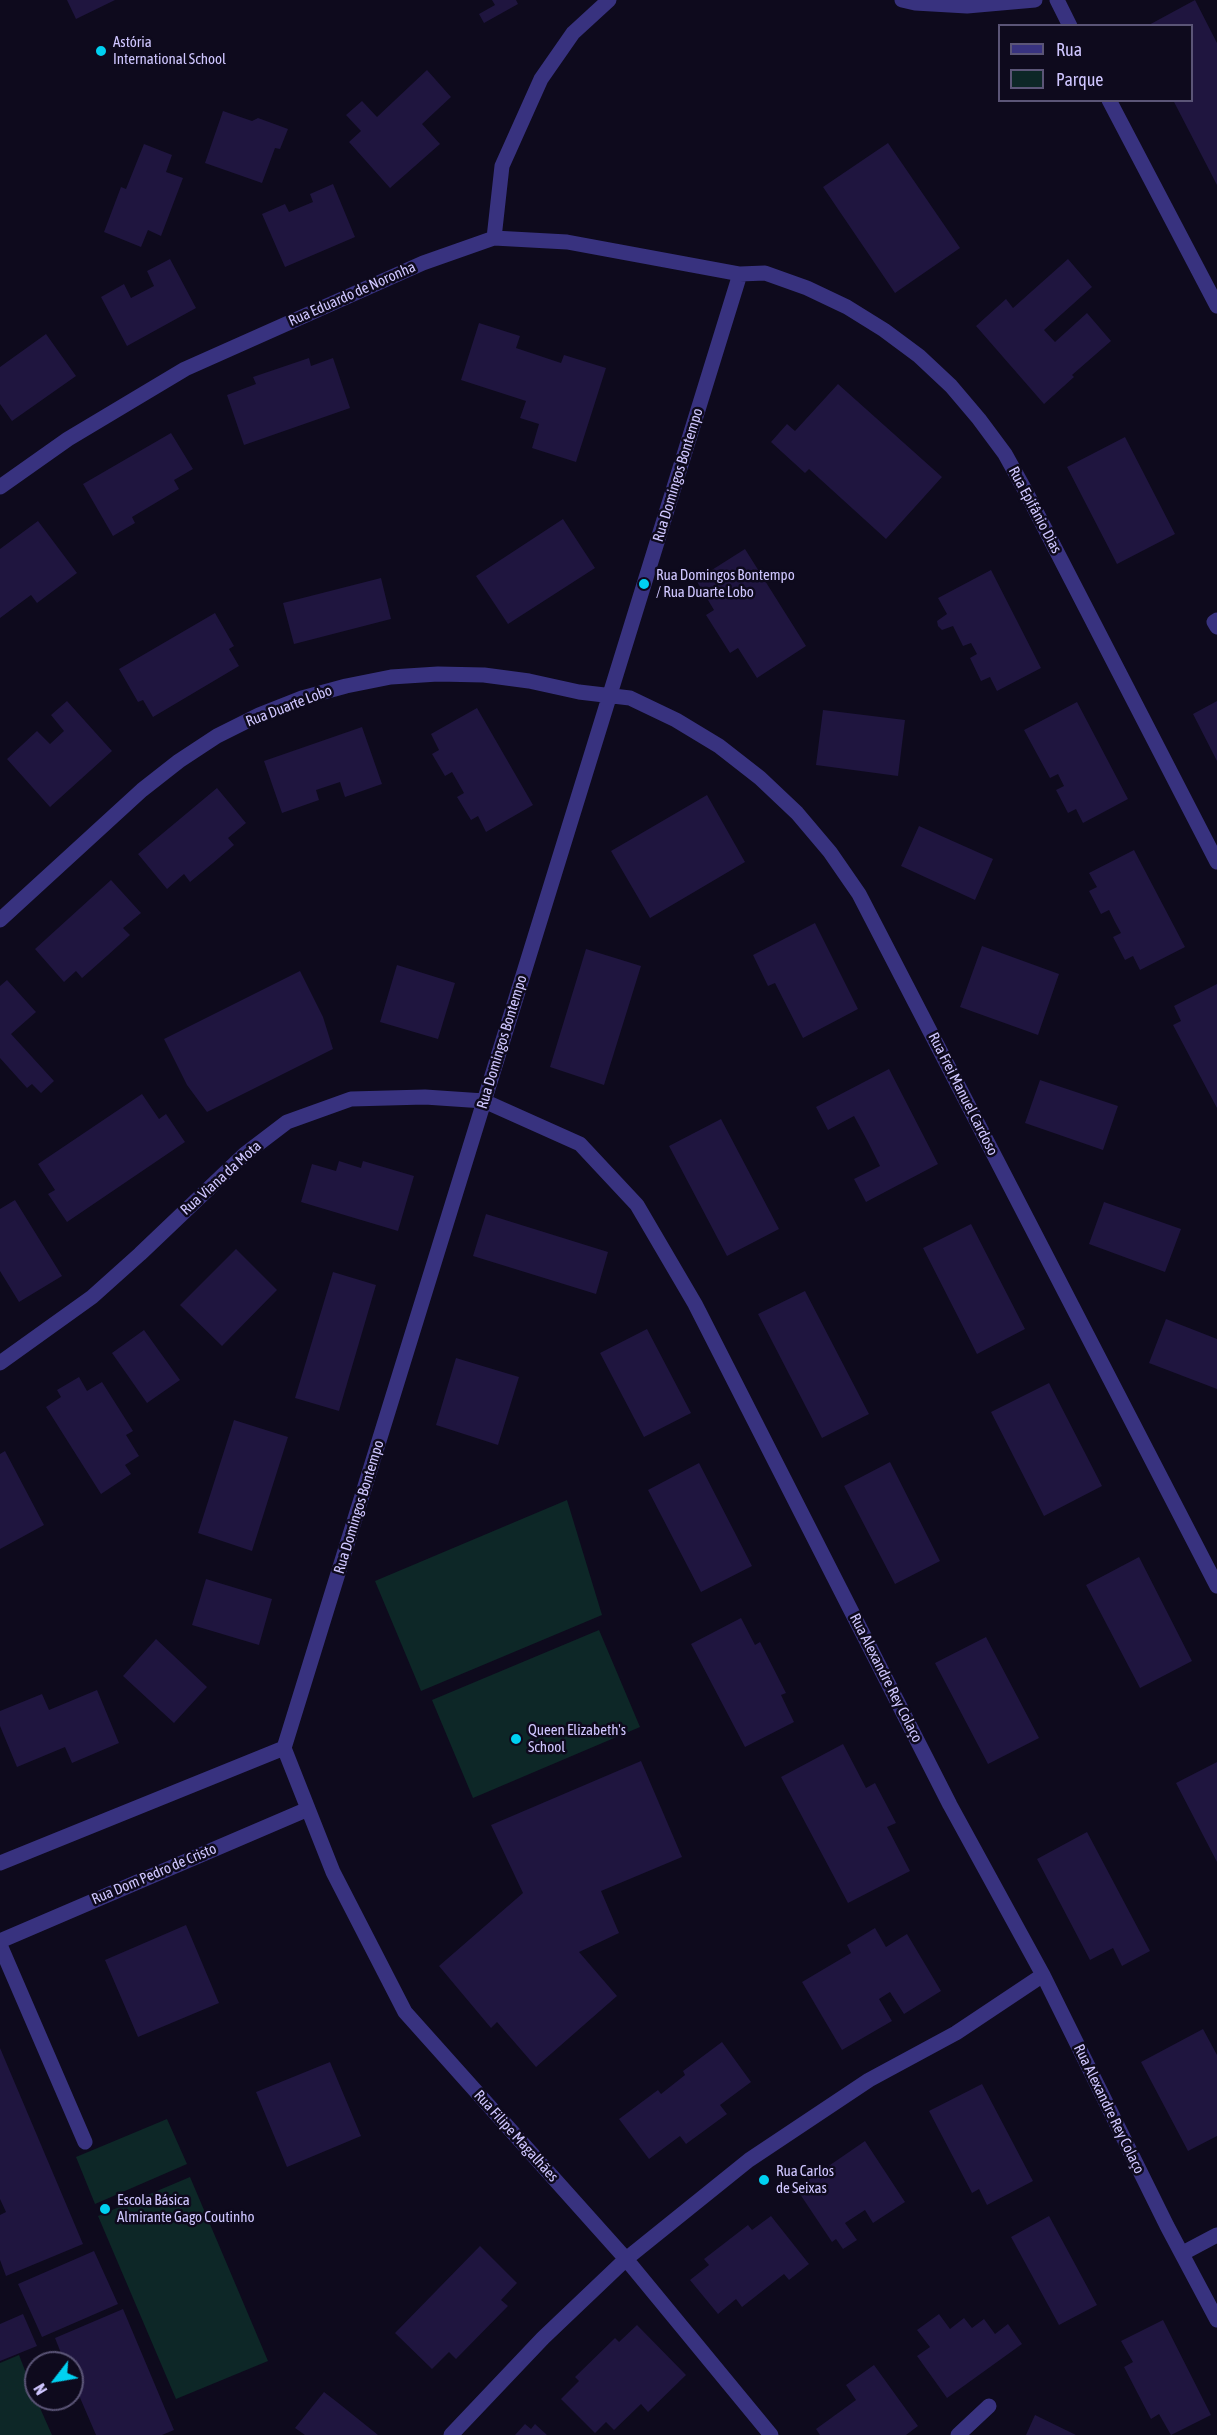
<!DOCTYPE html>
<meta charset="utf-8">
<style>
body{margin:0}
#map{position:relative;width:1217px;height:2435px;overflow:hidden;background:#0e0a1d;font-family:"Asap Condensed",sans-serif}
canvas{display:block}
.legend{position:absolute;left:998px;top:24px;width:195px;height:78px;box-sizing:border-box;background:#0e0a1d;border:2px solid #5b5577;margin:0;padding:8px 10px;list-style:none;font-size:18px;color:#cfc6ff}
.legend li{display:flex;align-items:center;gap:12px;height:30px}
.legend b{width:30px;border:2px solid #5b5577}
.north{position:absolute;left:24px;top:2351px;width:60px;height:60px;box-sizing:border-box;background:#0e0a1d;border:2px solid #5b5577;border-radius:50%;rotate:239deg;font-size:16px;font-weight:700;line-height:24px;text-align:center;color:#cfc6ff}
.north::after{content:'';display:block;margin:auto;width:21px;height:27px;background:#00d1f1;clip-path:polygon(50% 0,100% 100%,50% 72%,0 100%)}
</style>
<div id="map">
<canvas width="1217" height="2435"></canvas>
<ul class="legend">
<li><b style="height:8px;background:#38327f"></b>Rua</li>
<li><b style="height:16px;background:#0d2727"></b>Parque</li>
</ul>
<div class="north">N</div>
</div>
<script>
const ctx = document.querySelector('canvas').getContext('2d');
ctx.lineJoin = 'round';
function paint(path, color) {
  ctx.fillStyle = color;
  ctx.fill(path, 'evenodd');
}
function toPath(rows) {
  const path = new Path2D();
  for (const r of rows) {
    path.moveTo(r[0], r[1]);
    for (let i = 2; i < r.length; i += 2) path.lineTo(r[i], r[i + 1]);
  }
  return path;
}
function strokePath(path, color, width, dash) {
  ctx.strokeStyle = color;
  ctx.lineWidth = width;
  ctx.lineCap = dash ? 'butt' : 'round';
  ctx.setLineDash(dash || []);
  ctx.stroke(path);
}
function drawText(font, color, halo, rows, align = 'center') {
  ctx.font = font + ' "Asap Condensed",sans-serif';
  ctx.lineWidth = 5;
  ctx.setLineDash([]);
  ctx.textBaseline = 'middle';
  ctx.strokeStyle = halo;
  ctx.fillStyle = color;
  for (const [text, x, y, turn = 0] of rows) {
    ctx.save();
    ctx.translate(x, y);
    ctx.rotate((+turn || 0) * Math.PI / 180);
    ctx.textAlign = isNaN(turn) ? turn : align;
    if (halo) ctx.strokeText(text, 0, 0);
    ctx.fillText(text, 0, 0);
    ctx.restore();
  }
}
const green = toPath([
 [567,1500,602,1615,421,1691,375,1581],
 [599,1630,640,1727,473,1798,432,1700],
 [167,2119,187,2164,95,2204,76,2157],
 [190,2177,268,2361,176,2399,98,2216],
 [19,2355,36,2399,52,2435,0,2435,0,2363]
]);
const building = toPath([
 [67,0,115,0,76,19],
 [492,0,516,0,518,4,484,23,479,14,495,5],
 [1195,0,1217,43,1217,185,1173,100,1192,100,1192,26,1147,26],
 [427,70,451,97,422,124,440,144,390,188,349,142,361,131,346,115,362,101,377,117],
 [223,111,252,121,258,118,288,129,280,149,275,148,262,183,205,163],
 [888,143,960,248,895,293,823,187],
 [144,144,172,155,166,172,183,178,161,236,148,230,141,247,104,232,121,187,126,189],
 [333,184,355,237,285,267,262,214,285,204,289,212,313,202,310,194],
 [170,259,196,308,127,346,101,297,124,284,131,298,154,286,147,271],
 [1068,259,1092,287,1044,330,1055,342,1087,313,1111,341,1072,375,1074,377,1044,404,976,326,1006,299,1013,308],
 [479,323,520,336,516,348,561,363,564,355,606,368,576,462,532,448,539,424,520,418,526,401,461,380],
 [46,334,76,376,12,421,0,404,0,367],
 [309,358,311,366,333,358,350,408,244,445,227,395,256,384,253,377],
 [838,384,942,477,886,539,809,469,805,473,771,442,787,424,795,431],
 [171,433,193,469,174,480,179,489,132,517,135,523,113,536,83,484],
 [1125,437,1175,534,1117,564,1067,467],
 [563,519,595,568,508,624,476,576],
 [38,521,77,573,37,603,31,595,0,618,0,549],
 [745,549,806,646,757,678,738,648,730,653,706,615,714,610,696,580],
 [991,570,1041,668,997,691,990,677,981,681,970,658,977,654,971,643,963,646,953,626,942,630,938,626,937,621,947,614,938,598],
 [381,578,391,619,294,644,283,603],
 [215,613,234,646,229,649,239,666,153,717,143,700,138,702,119,669],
 [67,701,112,751,50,807,7,759,37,731,50,744,64,731,51,715],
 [1217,701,1217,761,1193,714],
 [1077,702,1128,799,1083,823,1076,809,1068,813,1056,790,1064,786,1058,774,1050,778,1024,730],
 [477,708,533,805,486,832,478,816,471,820,457,797,464,793,452,772,445,776,432,754,439,750,431,734],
 [823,710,905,720,898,776,816,765],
 [362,727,382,784,345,797,340,782,316,790,319,800,282,813,264,761],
 [217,788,246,823,228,838,234,845,213,863,190,882,184,874,167,889,138,854],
 [707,795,745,862,650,918,611,851],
 [919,826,993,859,975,900,901,866],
 [1134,850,1185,947,1140,970,1133,956,1125,960,1113,937,1121,933,1115,922,1109,910,1101,914,1089,891,1097,887,1089,873],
 [111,880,141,913,123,928,130,935,108,955,82,978,76,971,64,982,35,949],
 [815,923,858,1009,803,1038,775,983,768,986,753,955],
 [982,946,1059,974,1038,1035,960,1007],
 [586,949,641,966,604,1085,550,1067],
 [397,965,455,983,438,1039,380,1022],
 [300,971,323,1017,333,1049,207,1112,187,1085,164,1039],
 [7,980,36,1012,11,1034,54,1081,41,1093,32,1084,27,1088,0,1058,0,986],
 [1217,984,1217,1108,1173,1025,1181,1021,1174,1006],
 [889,1069,938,1164,866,1202,854,1179,880,1166,867,1140,854,1116,828,1130,816,1107],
 [1040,1080,1118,1106,1103,1150,1025,1123],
 [142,1094,159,1119,166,1114,185,1142,67,1222,48,1194,55,1190,38,1164],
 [721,1119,779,1229,727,1256,669,1146],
 [339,1161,361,1168,363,1161,414,1176,398,1231,301,1202,312,1164,336,1171],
 [15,1200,62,1276,19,1302,0,1271,0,1209],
 [1104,1202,1181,1229,1165,1272,1089,1244],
 [486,1214,608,1252,596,1294,473,1256],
 [971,1224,1025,1329,977,1354,923,1248],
 [236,1249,277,1290,222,1346,180,1305],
 [333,1272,376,1285,339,1411,295,1398],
 [805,1291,869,1414,822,1438,758,1314],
 [1166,1319,1217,1339,1217,1389,1149,1363],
 [647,1329,691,1413,644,1437,600,1353],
 [144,1330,180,1380,147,1403,112,1353],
 [456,1358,519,1377,498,1445,436,1425],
 [79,1377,87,1391,102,1382,133,1431,126,1435,139,1456,125,1465,131,1474,101,1494,46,1407,61,1397,57,1390],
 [1049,1383,1102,1486,1044,1516,991,1412],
 [234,1420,288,1437,252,1551,198,1533],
 [5,1451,44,1525,0,1549,0,1454],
 [890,1462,940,1561,895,1584,844,1486],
 [699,1463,752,1566,701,1592,648,1490],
 [1139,1557,1192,1661,1140,1688,1086,1585],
 [206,1579,272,1599,259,1645,192,1625],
 [741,1618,755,1645,760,1642,786,1693,781,1695,794,1722,745,1747,691,1644],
 [986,1637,1039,1738,988,1764,935,1663],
 [156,1639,207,1687,174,1723,123,1676],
 [97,1690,119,1743,72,1763,65,1747,17,1767,0,1726,0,1711,42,1694,49,1710],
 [843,1744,866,1788,875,1783,896,1823,887,1827,910,1871,848,1903,781,1777],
 [641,1761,682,1857,601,1891,619,1933,579,1952,617,1996,536,2067,497,2022,491,2028,439,1966,523,1893,491,1825],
 [1217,1762,1217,1862,1176,1783],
 [1087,1832,1150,1951,1122,1966,1113,1948,1090,1960,1037,1859],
 [186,1925,219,2003,138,2037,105,1960],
 [875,1928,886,1947,907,1934,941,1991,904,2014,890,1992,879,1999,892,2021,842,2050,802,1982,851,1953,847,1945],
 [1203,2029,1217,2055,1217,2136,1188,2151,1141,2062],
 [722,2042,751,2082,720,2105,727,2114,686,2144,680,2136,649,2159,619,2119,658,2090,661,2094,685,2075,683,2071],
 [0,2048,83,2244,6,2276,0,2260,0,2215,6,2212,0,2199],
 [330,2062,361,2136,287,2167,256,2092],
 [982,2084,1033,2181,987,2205,979,2189,972,2193,929,2111],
 [865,2141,905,2202,873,2223,865,2210,845,2223,857,2240,843,2249,836,2239,832,2242,800,2194,806,2190,801,2185],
 [771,2216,809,2264,789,2280,784,2274,742,2307,736,2299,718,2314,690,2280,709,2265,704,2259,748,2225,752,2230],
 [1049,2216,1097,2305,1059,2325,1011,2237],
 [480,2246,517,2283,501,2300,508,2306,456,2359,449,2352,432,2369,395,2333],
 [94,2251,118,2304,42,2337,18,2284],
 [123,2309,174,2430,162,2435,96,2435,72,2379,72,2363,65,2363,55,2338],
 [23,2314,37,2346,0,2361,0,2324],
 [939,2314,950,2329,964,2318,972,2328,984,2319,995,2334,1008,2324,1022,2344,947,2398,917,2356,930,2347,917,2330],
 [1163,2320,1211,2415,1171,2435,1159,2414,1151,2419,1124,2367,1133,2362,1121,2341],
 [637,2325,686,2375,648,2412,641,2404,614,2430,606,2422,595,2433,561,2399,579,2381,575,2377,615,2338,619,2342],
 [874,2365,918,2426,906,2435,820,2435,816,2429,856,2400,846,2385],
 [324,2392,337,2402,378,2435,305,2435,295,2428],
 [1035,2415,1076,2435,1026,2435],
 [525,2424,531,2429,535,2424,547,2435,515,2435]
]);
const lane = toPath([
 [0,1945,85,2142]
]);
const street = toPath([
 [902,0,915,3,967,6,1035,0],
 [1057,0,1070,26],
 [1109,100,1217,306],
 [494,238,502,166,541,79,573,33,609,0],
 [740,274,284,1748,333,1872,405,2012,626,2259,771,2435],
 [0,487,68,439,185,369,423,263,494,238,567,242,740,274,765,273,807,288,847,307,884,330,919,356,951,386,979,419,1005,454,1026,492,1217,862],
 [1217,620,1214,622,1217,627],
 [0,920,142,790,179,761,217,736,259,715,302,698,346,686,391,677,438,674,484,675,529,681,579,692,630,698,676,720,719,746,760,778,797,813,830,852,859,894,1217,1586],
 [0,1363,92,1297,140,1254,245,1154,287,1122,351,1099,425,1097,484,1101,580,1144,637,1205,695,1304,950,1805,1043,1975,1167,2226,1217,2320],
 [0,1863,284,1748],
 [0,1941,308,1809],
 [1183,2253,1217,2235],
 [451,2435,543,2338,626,2259,749,2160,869,2080,956,2033,1043,1975],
 [958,2435,989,2406]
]);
const markers = [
 [101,51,6,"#00d1f1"],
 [644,584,6,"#00d1f1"],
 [516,1739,6,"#00d1f1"],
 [764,2180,6,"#00d1f1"],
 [105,2209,6,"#00d1f1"]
];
const poiNames = [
 ["Astória",113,42],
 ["International School",113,59],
 ["Rua Domingos Bontempo",656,575],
 ["/ Rua Duarte Lobo",656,592],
 ["Queen Elizabeth's",528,1730],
 ["School",528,1747],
 ["Rua Carlos",776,2171],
 ["de Seixas",776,2188],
 ["Escola Básica",117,2200],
 ["Almirante Gago Coutinho",117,2217]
];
const streetNames = [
 ["Rua Eduardo de Noronha",352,294,-24],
 ["Rua Domingos Bontempo",678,475,-73],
 ["Rua Epifânio Dias",1035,510,62],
 ["Rua Duarte Lobo",289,706,-21],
 ["Rua Domingos Bontempo",502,1042,-73],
 ["Rua Frei Manuel Cardoso",963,1094,63],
 ["Rua Viana da Mota",221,1178,-42],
 ["Rua Domingos Bontempo",359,1507,-73],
 ["Rua Alexandre Rey Colaço",886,1678,63],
 ["Rua Dom Pedro de Cristo",154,1874,-23],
 ["Rua Alexandre Rey Colaço",1109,2109,64],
 ["Rua Filipe Magalhães",516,2136,48]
];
paint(green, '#0d2727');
paint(building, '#1f153f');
strokePath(lane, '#38327f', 15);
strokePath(street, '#38327f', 15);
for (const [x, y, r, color] of markers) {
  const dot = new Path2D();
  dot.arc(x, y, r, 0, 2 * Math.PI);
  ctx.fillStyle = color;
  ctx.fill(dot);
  strokePath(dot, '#0e0a1d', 2);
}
drawText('15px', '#cfc6ff', '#0e0a1d', poiNames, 'left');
drawText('15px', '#cfc6ff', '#0e0a1d', streetNames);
</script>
